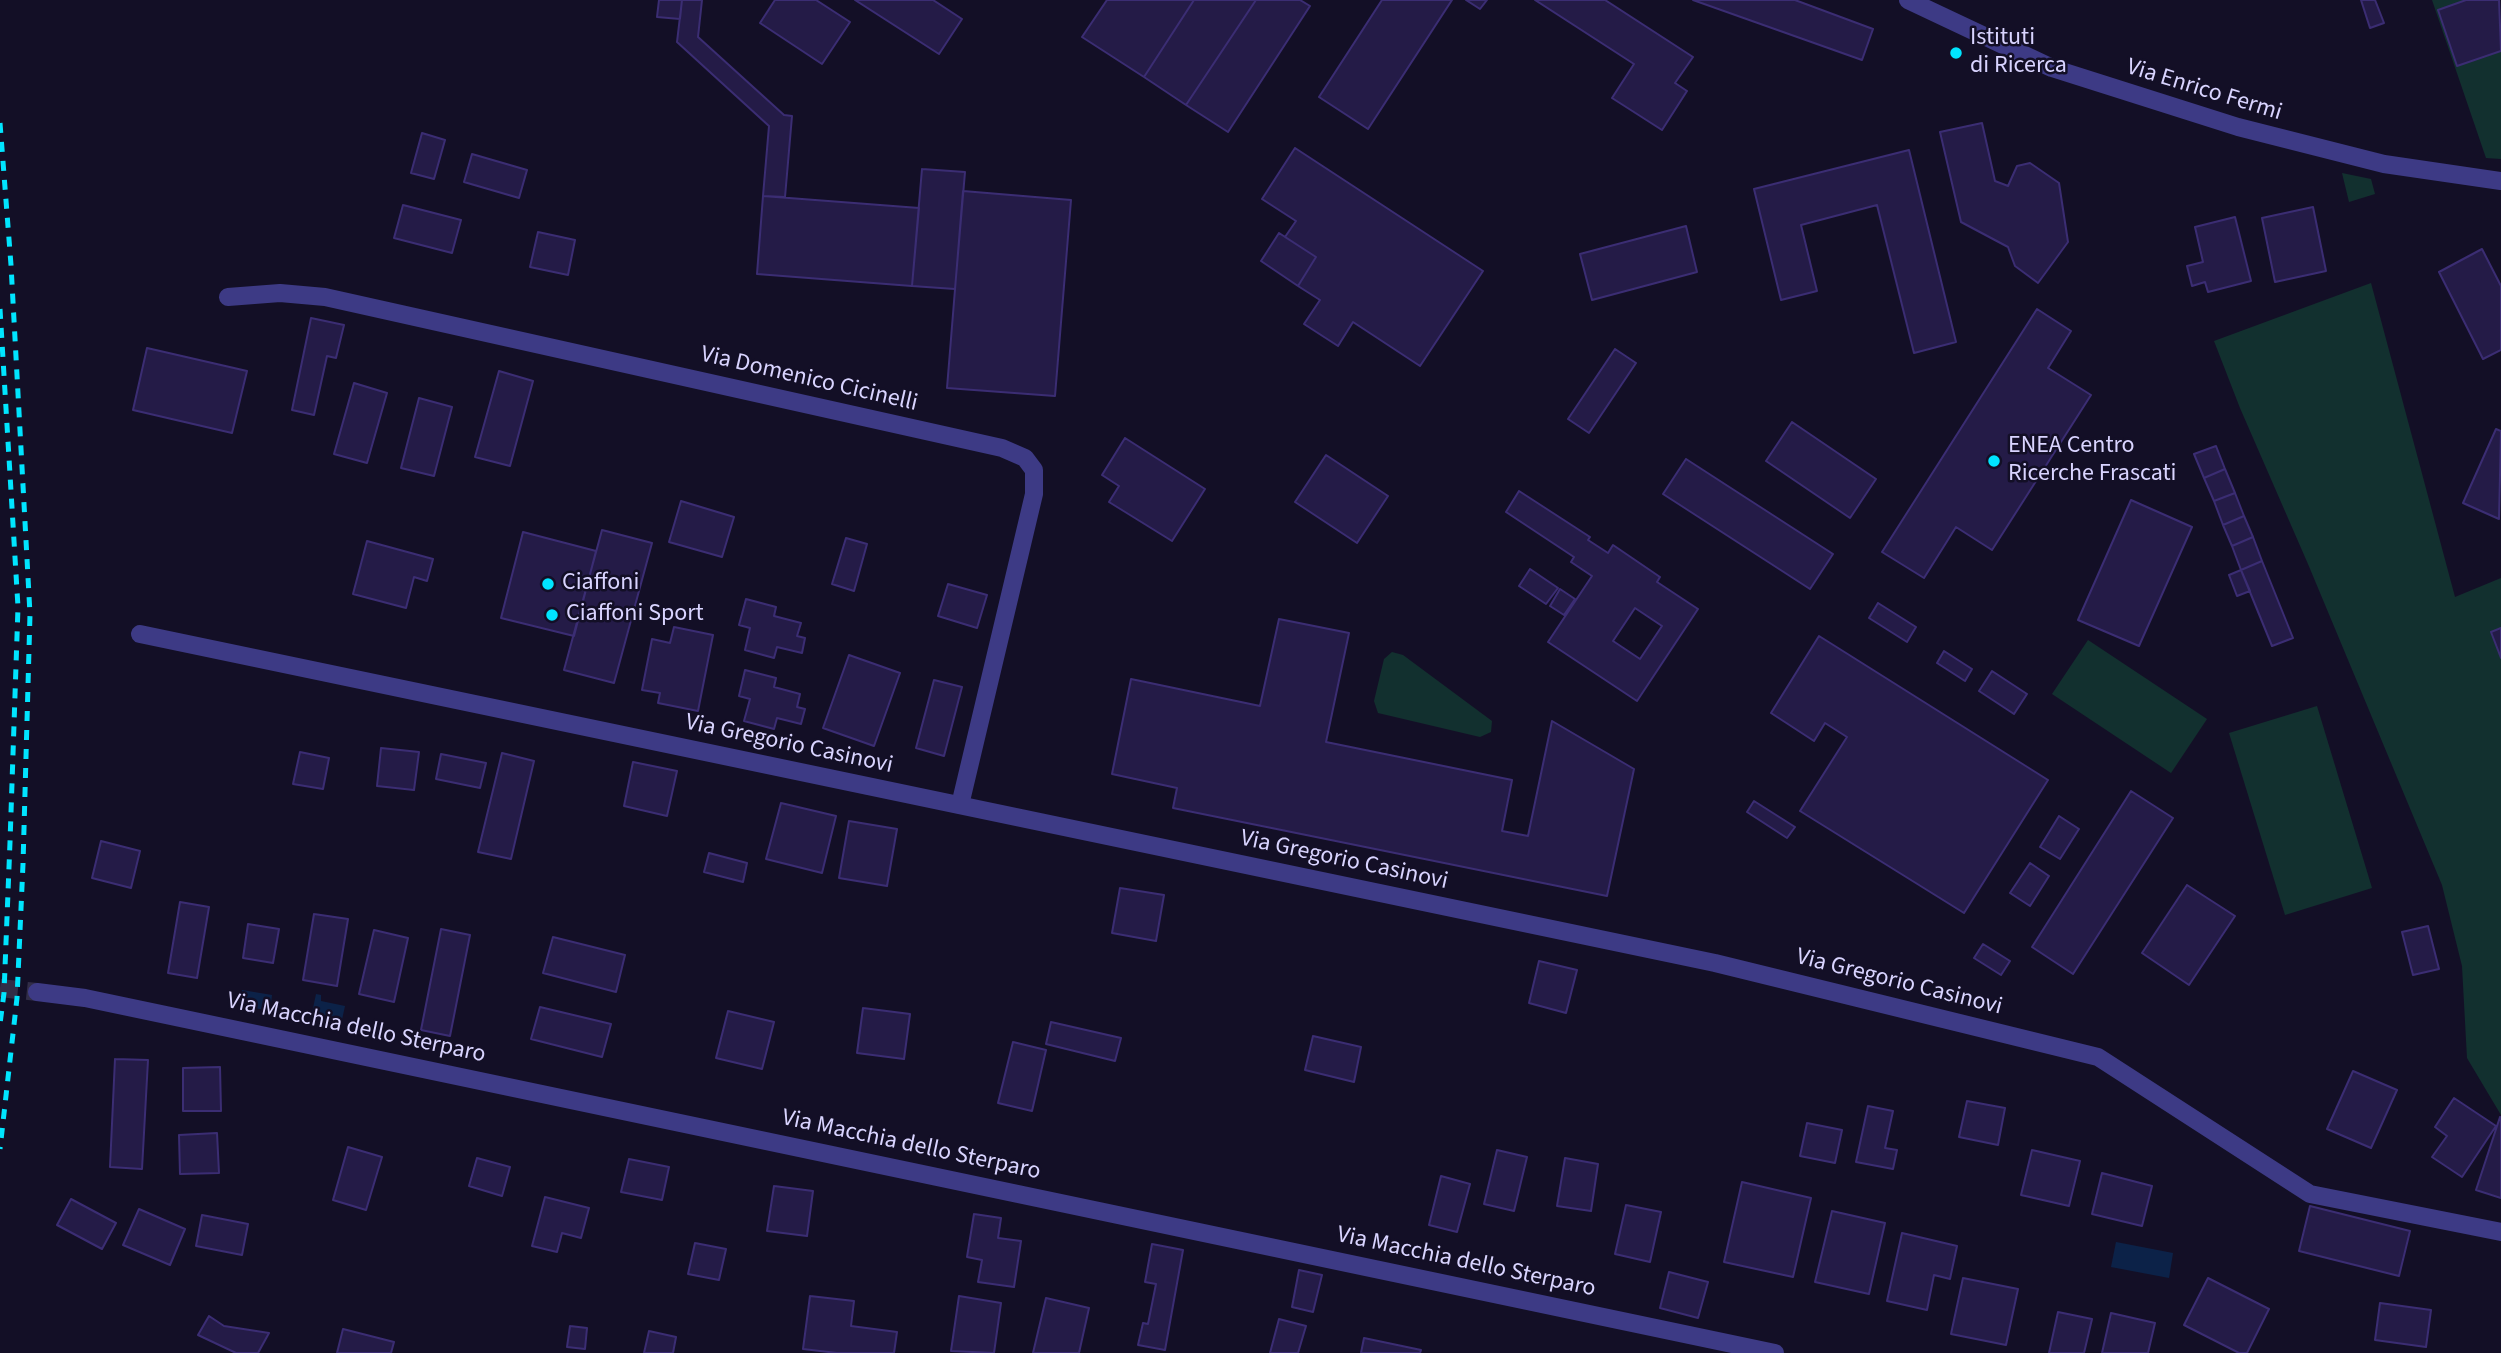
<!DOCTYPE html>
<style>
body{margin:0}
canvas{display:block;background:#130f26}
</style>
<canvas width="2501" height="1353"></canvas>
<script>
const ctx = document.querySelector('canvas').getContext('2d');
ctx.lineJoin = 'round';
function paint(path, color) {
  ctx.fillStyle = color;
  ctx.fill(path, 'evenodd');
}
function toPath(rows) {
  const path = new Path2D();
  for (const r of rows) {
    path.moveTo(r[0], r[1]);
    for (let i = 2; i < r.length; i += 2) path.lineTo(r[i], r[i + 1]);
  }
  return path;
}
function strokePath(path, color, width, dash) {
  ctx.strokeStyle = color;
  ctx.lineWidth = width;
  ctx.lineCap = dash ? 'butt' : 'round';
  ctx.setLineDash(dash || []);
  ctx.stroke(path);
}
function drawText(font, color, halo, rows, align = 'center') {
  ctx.font = font + ' "Source Sans 3",sans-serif';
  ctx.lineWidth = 5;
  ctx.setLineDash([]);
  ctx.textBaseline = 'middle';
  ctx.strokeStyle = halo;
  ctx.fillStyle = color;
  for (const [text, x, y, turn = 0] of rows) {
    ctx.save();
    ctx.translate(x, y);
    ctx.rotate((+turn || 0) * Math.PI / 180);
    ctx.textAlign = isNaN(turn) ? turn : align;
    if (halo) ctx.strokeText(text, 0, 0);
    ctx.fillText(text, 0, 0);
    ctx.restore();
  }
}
const green = toPath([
 [2432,0,2466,0,2438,10,2457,66,2501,51,2501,159,2486,158],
 [2342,173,2371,179,2375,194,2349,202],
 [2371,283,2455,597,2501,578,2501,1115,2467,1058,2462,966,2442,885,2308,564,2240,408,2214,341],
 [2088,640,2207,719,2171,773,2052,694],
 [1392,652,1403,655,1492,721,1491,732,1480,737,1378,713,1374,701,1384,659],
 [2317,706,2372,888,2285,915,2229,733]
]);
const water = toPath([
 [242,990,272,995,270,1011,239,1005],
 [316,994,321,995,321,1001,345,1006,341,1024,311,1018],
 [2116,1242,2173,1253,2169,1278,2111,1267]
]);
const building = toPath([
 [659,0,682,0,680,19,657,17,659,0],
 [682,0,702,0,698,37,784,115,792,116,785,197,763,196,769,126,677,42,682,0],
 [775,0,816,0,850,22,822,64,760,23,775,0],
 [855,0,933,0,962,19,939,54,855,0],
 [1107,0,1194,0,1144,77,1082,37,1107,0],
 [1194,0,1256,0,1186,105,1144,77,1194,0],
 [1256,0,1300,0,1310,6,1228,132,1186,105,1256,0],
 [1382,0,1452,0,1368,129,1319,97,1382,0],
 [1466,0,1487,0,1480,9,1466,0],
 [1535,0,1605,0,1693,57,1675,83,1687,91,1662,130,1612,98,1634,64,1535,0],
 [1693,0,1795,0,1873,29,1862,60,1693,0],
 [2361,0,2375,0,2384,23,2370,28,2361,0],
 [2466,0,2499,0,2501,51,2457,66,2438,10,2466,0],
 [1982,123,1995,181,2008,186,2017,166,2030,163,2059,183,2068,242,2038,283,2015,266,2008,247,1961,222,1940,132,1982,123],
 [422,133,445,140,434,179,411,173,422,133],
 [1295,148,1483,271,1420,366,1353,322,1338,346,1304,324,1320,300,1298,286,1316,257,1285,237,1296,221,1262,199,1295,148],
 [1909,150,1956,342,1914,353,1877,205,1801,225,1817,291,1781,300,1754,189,1909,150],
 [472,154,527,170,519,198,464,182,472,154],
 [922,169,965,172,955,289,912,286,922,169],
 [963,191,1071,200,1055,396,947,388,963,191],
 [763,196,919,208,912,286,757,274,763,196],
 [403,205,461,220,452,253,394,238,403,205],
 [2313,207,2326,271,2275,282,2262,218,2313,207],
 [2235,217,2251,281,2208,292,2205,282,2192,286,2187,266,2203,262,2195,227,2235,217],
 [1686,226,1697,272,1592,300,1580,254,1686,226],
 [538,232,575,240,568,275,530,267,538,232],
 [1279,233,1316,257,1298,286,1261,261,1279,233],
 [2482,249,2501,286,2501,350,2483,359,2439,272,2482,249],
 [2037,309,2071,331,2048,368,2091,395,1992,550,1956,527,1924,578,1882,552,2037,309],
 [311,318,344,325,336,358,327,356,314,415,292,410,311,318],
 [147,348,247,371,232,433,133,410,147,348],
 [1615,349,1636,363,1589,433,1568,419,1615,349],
 [499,371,533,381,510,466,475,457,499,371],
 [354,383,387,393,367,463,334,454,354,383],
 [419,398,452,407,434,476,401,468,419,398],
 [1792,422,1876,479,1850,518,1766,461,1792,422],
 [2496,429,2501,431,2499,519,2463,503,2496,429],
 [1125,438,1205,489,1172,541,1109,502,1119,486,1102,475,1125,438],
 [2216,446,2225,469,2204,478,2194,454,2216,446],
 [1326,455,1388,496,1357,543,1295,502,1326,455],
 [1686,459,1833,554,1810,589,1663,494,1686,459],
 [2225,469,2235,493,2214,501,2204,478,2225,469],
 [1519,491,1590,537,1588,540,1608,553,1613,545,1660,577,1657,582,1698,609,1637,701,1548,642,1592,576,1571,562,1574,557,1506,512,1519,491],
 [1635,608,1662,626,1640,659,1613,641,1635,608],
 [2235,493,2244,516,2223,525,2214,501,2235,493],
 [2131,500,2192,527,2139,646,2078,620,2131,500],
 [681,501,734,517,722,557,669,542,681,501],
 [2244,516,2253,537,2232,546,2223,525,2244,516],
 [602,530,652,543,614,683,564,670,602,530],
 [523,532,596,551,574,636,501,618,523,532],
 [2253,537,2262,561,2241,570,2232,546,2253,537],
 [846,538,867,544,854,591,832,584,846,538],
 [367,541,433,559,427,581,414,577,406,608,353,594,367,541],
 [2262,561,2293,638,2272,646,2241,570,2262,561],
 [1530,569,1558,588,1546,604,1519,586,1530,569],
 [2241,570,2250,591,2237,596,2229,575,2241,570],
 [948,584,987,595,977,628,938,616,948,584],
 [1560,589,1575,599,1564,615,1550,606,1560,589],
 [746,599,776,607,774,616,801,623,797,636,805,638,802,653,777,647,774,658,745,650,750,628,739,625,746,599],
 [1878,603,1916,627,1907,642,1869,618,1878,603],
 [1279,619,1349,633,1326,742,1512,780,1502,831,1528,836,1552,721,1634,769,1607,896,1173,808,1177,788,1112,774,1131,679,1260,706,1279,619],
 [674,627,713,635,698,711,658,703,660,693,642,690,652,639,670,643,674,627],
 [2501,628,2501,658,2491,632,2501,628],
 [1819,636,2048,780,1964,913,1800,811,1847,737,1825,723,1814,741,1771,713,1819,636],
 [1944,651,1972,669,1965,681,1937,663,1944,651],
 [849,655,900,673,874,746,823,728,849,655],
 [745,670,776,678,774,687,800,694,797,707,805,709,801,724,777,718,774,729,744,721,750,699,739,696,745,670],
 [1992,671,2027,694,2014,714,1979,691,1992,671],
 [934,680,962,687,944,756,916,748,934,680],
 [381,748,419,752,414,790,377,786,381,748],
 [300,752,329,758,323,789,293,784,300,752],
 [502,753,534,761,511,859,478,852,502,753],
 [441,754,486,763,480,788,436,779,441,754],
 [633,762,677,771,667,816,624,806,633,762],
 [2131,791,2173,818,2073,974,2032,947,2131,791],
 [1754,801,1795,827,1787,838,1747,812,1754,801],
 [781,803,836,816,822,873,766,859,781,803],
 [2059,816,2079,829,2060,859,2040,847,2059,816],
 [849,821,897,829,887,886,839,878,849,821],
 [101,841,140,851,131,888,92,878,101,841],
 [709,853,747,863,743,882,704,872,709,853],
 [2030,863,2049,876,2030,906,2010,893,2030,863],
 [2187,885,2235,916,2189,985,2142,953,2187,885],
 [1120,888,1164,895,1156,941,1112,933,1120,888],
 [180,902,209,907,197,978,168,973,180,902],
 [314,914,348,919,337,986,303,980,314,914],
 [248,924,279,929,273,963,243,958,248,924],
 [2428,926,2439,969,2413,975,2402,932,2428,926],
 [441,929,470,935,450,1036,421,1030,441,929],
 [374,930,408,938,394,1002,359,994,374,930],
 [553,937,625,955,616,992,543,973,553,937],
 [1983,944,2010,961,2001,975,1974,958,1983,944],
 [1539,961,1577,970,1566,1013,1529,1003,1539,961],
 [540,1007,611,1024,602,1057,531,1039,540,1007],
 [863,1008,910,1014,904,1059,857,1053,863,1008],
 [728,1011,774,1022,762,1069,716,1058,728,1011],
 [1051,1022,1121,1038,1115,1061,1046,1044,1051,1022],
 [1313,1036,1361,1047,1354,1082,1305,1070,1313,1036],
 [1013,1042,1046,1050,1032,1111,998,1103,1013,1042],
 [115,1059,148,1060,142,1169,110,1167,115,1059],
 [220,1067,221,1111,183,1111,183,1068,220,1067],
 [2353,1071,2397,1090,2371,1148,2327,1129,2353,1071],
 [2454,1098,2496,1126,2462,1177,2432,1157,2447,1136,2435,1127,2454,1098],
 [1967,1101,2005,1108,1998,1145,1959,1137,1967,1101],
 [1868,1106,1893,1111,1885,1148,1897,1150,1893,1169,1856,1162,1868,1106],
 [2500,1117,2501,1118,2501,1198,2476,1190,2500,1117],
 [1807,1123,1842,1130,1835,1163,1800,1156,1807,1123],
 [217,1133,219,1173,180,1174,179,1135,217,1133],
 [348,1147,382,1157,366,1210,333,1200,348,1147],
 [1497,1150,1527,1157,1514,1211,1484,1204,1497,1150],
 [2032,1150,2080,1161,2069,1206,2021,1195,2032,1150],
 [477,1158,510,1167,502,1196,469,1186,477,1158],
 [1565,1158,1598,1164,1591,1211,1557,1206,1565,1158],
 [629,1159,669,1167,662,1200,621,1192,629,1159],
 [2102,1173,2152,1186,2142,1226,2092,1214,2102,1173],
 [1441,1176,1470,1184,1457,1232,1429,1225,1441,1176],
 [1742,1182,1811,1198,1793,1277,1724,1262,1742,1182],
 [774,1186,813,1191,807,1236,767,1231,774,1186],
 [545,1197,589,1208,581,1238,562,1233,557,1252,532,1246,545,1197],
 [71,1199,116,1223,102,1249,57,1225,71,1199],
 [1626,1205,1661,1212,1650,1262,1615,1254,1626,1205],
 [2310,1206,2410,1231,2399,1276,2299,1251,2310,1206],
 [139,1209,185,1229,170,1265,123,1245,139,1209],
 [1832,1211,1885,1223,1869,1294,1815,1282,1832,1211],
 [974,1214,1001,1218,998,1238,1021,1241,1014,1287,978,1282,982,1260,967,1257,974,1214],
 [202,1215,248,1224,242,1255,196,1246,202,1215],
 [1902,1233,1957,1246,1950,1279,1934,1275,1927,1310,1887,1301,1902,1233],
 [695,1243,726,1249,719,1280,688,1274,695,1243],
 [1152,1244,1183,1250,1165,1350,1138,1345,1143,1323,1148,1324,1156,1284,1145,1282,1152,1244],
 [1299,1270,1322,1275,1313,1312,1292,1307,1299,1270],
 [1669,1272,1708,1282,1698,1318,1660,1308,1669,1272],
 [1963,1278,2018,1289,2006,1345,1951,1334,1963,1278],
 [2208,1278,2269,1309,2247,1353,2239,1353,2184,1325,2208,1278],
 [810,1296,854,1301,851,1326,897,1332,894,1353,837,1353,803,1349,810,1296],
 [959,1296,1001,1303,994,1353,951,1351,959,1296],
 [1046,1298,1089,1308,1079,1353,1033,1353,1046,1298],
 [2380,1303,2431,1310,2426,1347,2375,1340,2380,1303],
 [2058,1312,2092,1319,2084,1353,2049,1353,2058,1312],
 [2111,1313,2155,1323,2148,1353,2102,1353,2111,1313],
 [209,1316,224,1326,269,1333,258,1353,236,1353,198,1335,209,1316],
 [1279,1319,1306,1326,1298,1353,1270,1353,1279,1319],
 [570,1326,587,1328,585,1349,567,1347,570,1326],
 [343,1329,394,1342,391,1353,337,1353,343,1329],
 [649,1331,676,1337,673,1353,644,1353,649,1331],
 [1364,1338,1421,1350,1420,1353,1361,1353,1364,1338]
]);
const minorTunnel = toPath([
 [0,988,37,992]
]);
const minor = toPath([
 [228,297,280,293,325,297,1002,448,1025,458,1034,470,1034,494,960,805],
 [140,634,1715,963,2098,1057,2310,1194,2501,1232],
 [37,992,85,998,1775,1353]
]);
const tertiary = toPath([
 [1908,0,2052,68,2238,127,2384,164,2501,181]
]);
const rail = toPath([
 [0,123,11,265,30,614,23,864,17,998,0,1149],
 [0,309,18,607,10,842,4,993,0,1024]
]);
const markers = [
 [1956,53,7,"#00e5ff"],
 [1994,461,7,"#00e5ff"],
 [548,584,7,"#00e5ff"],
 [552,615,7,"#00e5ff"]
];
const poiNames = [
 ["Istituti",1970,39],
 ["di Ricerca",1970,67],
 ["ENEA Centro",2008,447],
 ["Ricerche Frascati",2008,475],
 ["Ciaffoni",562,584],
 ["Ciaffoni Sport",566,615]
];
const streetNames = [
 ["Via Enrico Fermi",2204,91,17],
 ["Via Domenico Cicinelli",809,380,13],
 ["Via Gregorio Casinovi",789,745,12],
 ["Via Gregorio Casinovi",1344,861,12],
 ["Via Gregorio Casinovi",1899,983,14],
 ["Via Macchia dello Sterparo",356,1029,12],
 ["Via Macchia dello Sterparo",911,1146,12],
 ["Via Macchia dello Sterparo",1466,1263,12]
];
paint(green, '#12302f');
paint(water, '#0c2248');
paint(building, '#241b47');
strokePath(building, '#3b2d73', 2);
strokePath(minorTunnel, '#312d47', 18, [18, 9]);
strokePath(minor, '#3d3a85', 18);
strokePath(tertiary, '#3d3a85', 18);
strokePath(rail, '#00e5ff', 5, [10, 9]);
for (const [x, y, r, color] of markers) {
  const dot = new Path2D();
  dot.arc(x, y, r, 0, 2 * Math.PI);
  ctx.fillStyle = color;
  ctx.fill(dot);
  strokePath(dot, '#130f26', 2.5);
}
drawText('24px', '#d9d4ff', '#130f26', poiNames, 'left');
drawText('24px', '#d9d4ff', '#130f26', streetNames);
</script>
